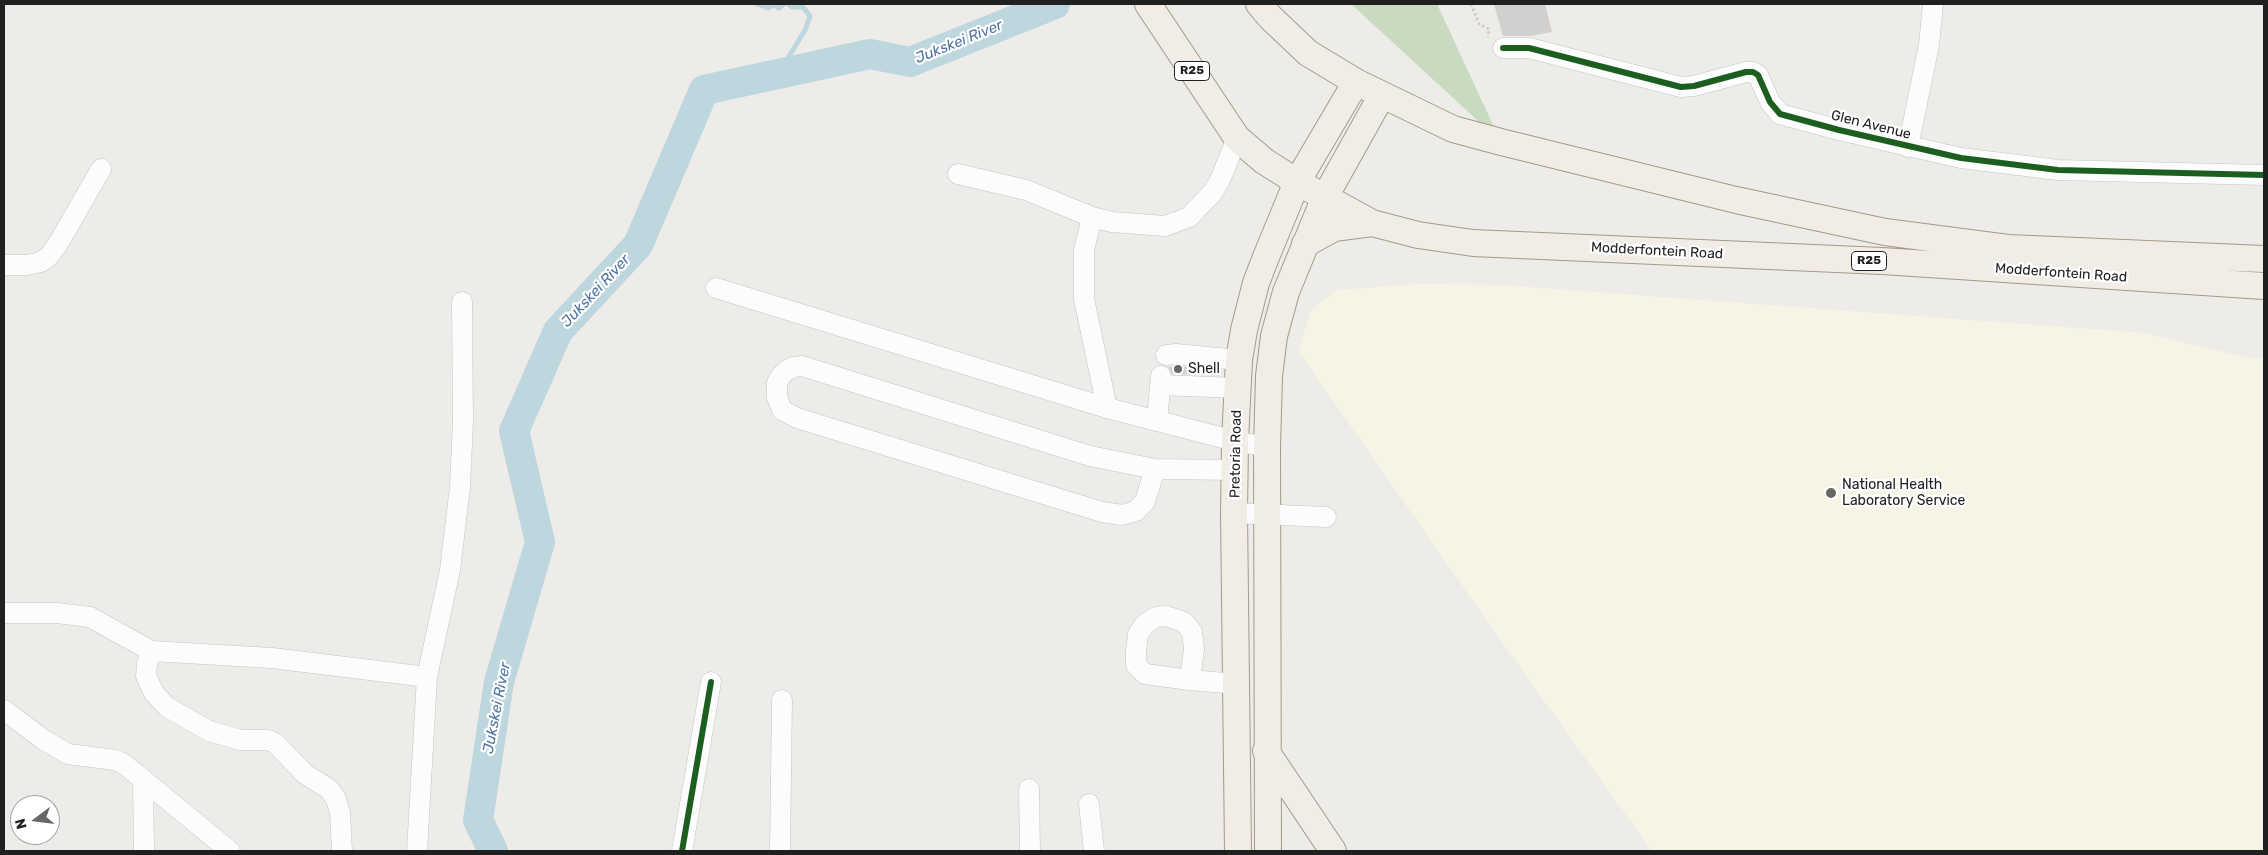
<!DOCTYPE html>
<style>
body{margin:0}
#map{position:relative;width:2268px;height:855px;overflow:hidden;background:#eeece9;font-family:Rubik,sans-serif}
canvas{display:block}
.frame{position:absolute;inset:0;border:5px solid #202020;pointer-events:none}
.north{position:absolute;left:10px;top:795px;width:50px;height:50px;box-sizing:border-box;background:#fff;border:1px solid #a6a6a6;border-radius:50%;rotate:255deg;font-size:14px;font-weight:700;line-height:20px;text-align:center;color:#202020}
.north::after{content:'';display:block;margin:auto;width:18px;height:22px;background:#686766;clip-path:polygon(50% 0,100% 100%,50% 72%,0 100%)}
</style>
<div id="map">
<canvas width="2268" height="855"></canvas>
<div class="frame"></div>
<div class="north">N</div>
</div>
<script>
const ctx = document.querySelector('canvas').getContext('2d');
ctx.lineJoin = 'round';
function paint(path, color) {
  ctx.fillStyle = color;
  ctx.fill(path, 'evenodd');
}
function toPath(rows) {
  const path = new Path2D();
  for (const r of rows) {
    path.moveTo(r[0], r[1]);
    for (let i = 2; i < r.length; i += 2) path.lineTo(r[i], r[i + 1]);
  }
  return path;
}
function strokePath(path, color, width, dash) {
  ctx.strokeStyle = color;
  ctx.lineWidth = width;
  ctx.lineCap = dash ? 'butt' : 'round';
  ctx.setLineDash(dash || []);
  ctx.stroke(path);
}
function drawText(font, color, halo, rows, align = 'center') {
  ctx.font = font + ' Rubik,sans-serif';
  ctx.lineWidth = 4.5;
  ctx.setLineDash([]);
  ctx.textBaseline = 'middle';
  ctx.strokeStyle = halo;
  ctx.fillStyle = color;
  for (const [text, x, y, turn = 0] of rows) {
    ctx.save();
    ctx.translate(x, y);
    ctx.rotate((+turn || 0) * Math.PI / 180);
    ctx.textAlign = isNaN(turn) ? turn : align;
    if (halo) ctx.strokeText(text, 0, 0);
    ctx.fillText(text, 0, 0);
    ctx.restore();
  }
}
const education = toPath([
 [1419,284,1500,285,2144,333,2249,358,2264,359,2264,851,1652,851,1492,628,1299,352,1310,311,1338,290]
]);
const forest = toPath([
 [1351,4,1437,4,1501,142]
]);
const stream = toPath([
 [757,4,768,8,774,5,779,8,784,4],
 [779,73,805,30,810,16,803,7,792,7,788,4]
]);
const river = toPath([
 [493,851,478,820,499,682,540,542,514,431,558,331,638,245,704,90,870,54,910,62,1055,4]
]);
const building = toPath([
 [1494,4,1545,4,1552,32,1531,36,1503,36],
 [1176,366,1206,369,1205,375,1172,374,1168,367]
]);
const path = toPath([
 [1471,4,1479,24,1489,29,1488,37]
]);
const minor = toPath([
 [1503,48,1529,48,1681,87,1694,86,1746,72,1753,72,1758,75,1770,102,1780,114,1839,130,1961,158,2058,170,2264,175],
 [1908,147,1929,45,1933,4],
 [958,174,1026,190,1092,217,1112,222,1165,226,1189,217,1213,192,1220,180,1237,138],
 [1092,217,1084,250,1084,299,1107,408],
 [4,265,27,265,41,262,49,256,58,244,101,169],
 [716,288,1107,408,1235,441,1267,447],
 [1166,355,1176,354,1239,360],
 [1160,385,1238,388],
 [1157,421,1161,376],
 [1155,469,1145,501,1136,511,1122,515,1102,512,797,418,782,410,777,397,777,383,780,377,786,371,793,367,802,366,1090,456,1155,469,1236,470],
 [1234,513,1326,517],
 [4,613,57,613,90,617,151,651,272,658,427,677],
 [151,651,147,664,146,676,154,693,167,707,209,731,241,740,268,740,275,743,305,774,329,789,336,799,340,813,342,851],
 [1190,680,1194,649,1192,632,1184,622,1166,616,1156,617,1145,624,1138,634,1136,651,1136,665,1145,674,1190,680,1237,684],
 [4,710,44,740,68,754,115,760,124,764,230,851],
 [143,779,144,851],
 [1029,789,1030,851],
 [1089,804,1094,851],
 [417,851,427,677,450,570,460,487,463,422,462,302],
 [682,851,711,682],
 [780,851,782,700]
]);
const major = toPath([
 [1148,4,1237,138,1264,161,1297,182,1372,223,1418,235,1473,243,1882,261,2264,286],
 [1259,4,1270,17,1308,53,1356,82,1453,129,1501,142,1736,200,1885,232,2008,248,2264,259],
 [1305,244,1334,228,1372,223],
 [1266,751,1333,851],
 [1238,851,1234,513,1235,441,1239,360,1244,330,1256,283,1266,257,1297,182,1356,82],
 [1268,851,1267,447,1269,376,1274,336,1286,292,1325,197,1382,95]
]);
const cycleway = toPath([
 [1503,48,1529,48,1681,87,1694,86,1746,72,1753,72,1758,75,1770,102,1780,114,1839,130,1961,158,2058,170,2264,175],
 [682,851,711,682]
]);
const markers = [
 [1178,369,5,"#686766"],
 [1831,493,6,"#686766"]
];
const shields = [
 [1192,71,35],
 [1869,261,35]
];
const shieldNames = [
 ["R25",1192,71],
 ["R25",1869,261]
];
const streetNames = [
 ["Glen Avenue",1871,125,14],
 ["Modderfontein Road",1657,251,3],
 ["Modderfontein Road",2061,273,4],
 ["Pretoria Road",1236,454,-89]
];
const poiNames = [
 ["Shell",1188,369],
 ["National Health",1842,485],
 ["Laboratory Service",1842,501]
];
const waterNames = [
 ["Jukskei River",959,42,-22],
 ["Jukskei River",596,291,-47],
 ["Jukskei River",497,708,-79]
];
paint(education, '#f6f5e5');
paint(forest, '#c8dac0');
strokePath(stream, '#bed6de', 5);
strokePath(river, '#bed6de', 30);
paint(building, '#d2d0ce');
strokePath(minor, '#c5c4c3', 21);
strokePath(major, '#a39b87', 28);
strokePath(path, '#d6cac8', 3, [2.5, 2.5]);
strokePath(minor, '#fcfcfc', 20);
strokePath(major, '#f1ece6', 26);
strokePath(cycleway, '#1b5e20', 6);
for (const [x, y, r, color] of markers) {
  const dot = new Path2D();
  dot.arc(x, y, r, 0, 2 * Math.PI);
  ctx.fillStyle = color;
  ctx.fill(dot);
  strokePath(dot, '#fff', 2);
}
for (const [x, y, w] of shields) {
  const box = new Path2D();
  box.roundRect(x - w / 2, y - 9.5, w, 19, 4);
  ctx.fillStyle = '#fff';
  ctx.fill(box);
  strokePath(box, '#202020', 1);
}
drawText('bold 12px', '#202020', null, shieldNames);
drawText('14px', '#202020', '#fff', streetNames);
drawText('14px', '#202020', '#fff', poiNames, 'left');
drawText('italic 15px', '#4e75a2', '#fff', waterNames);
</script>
